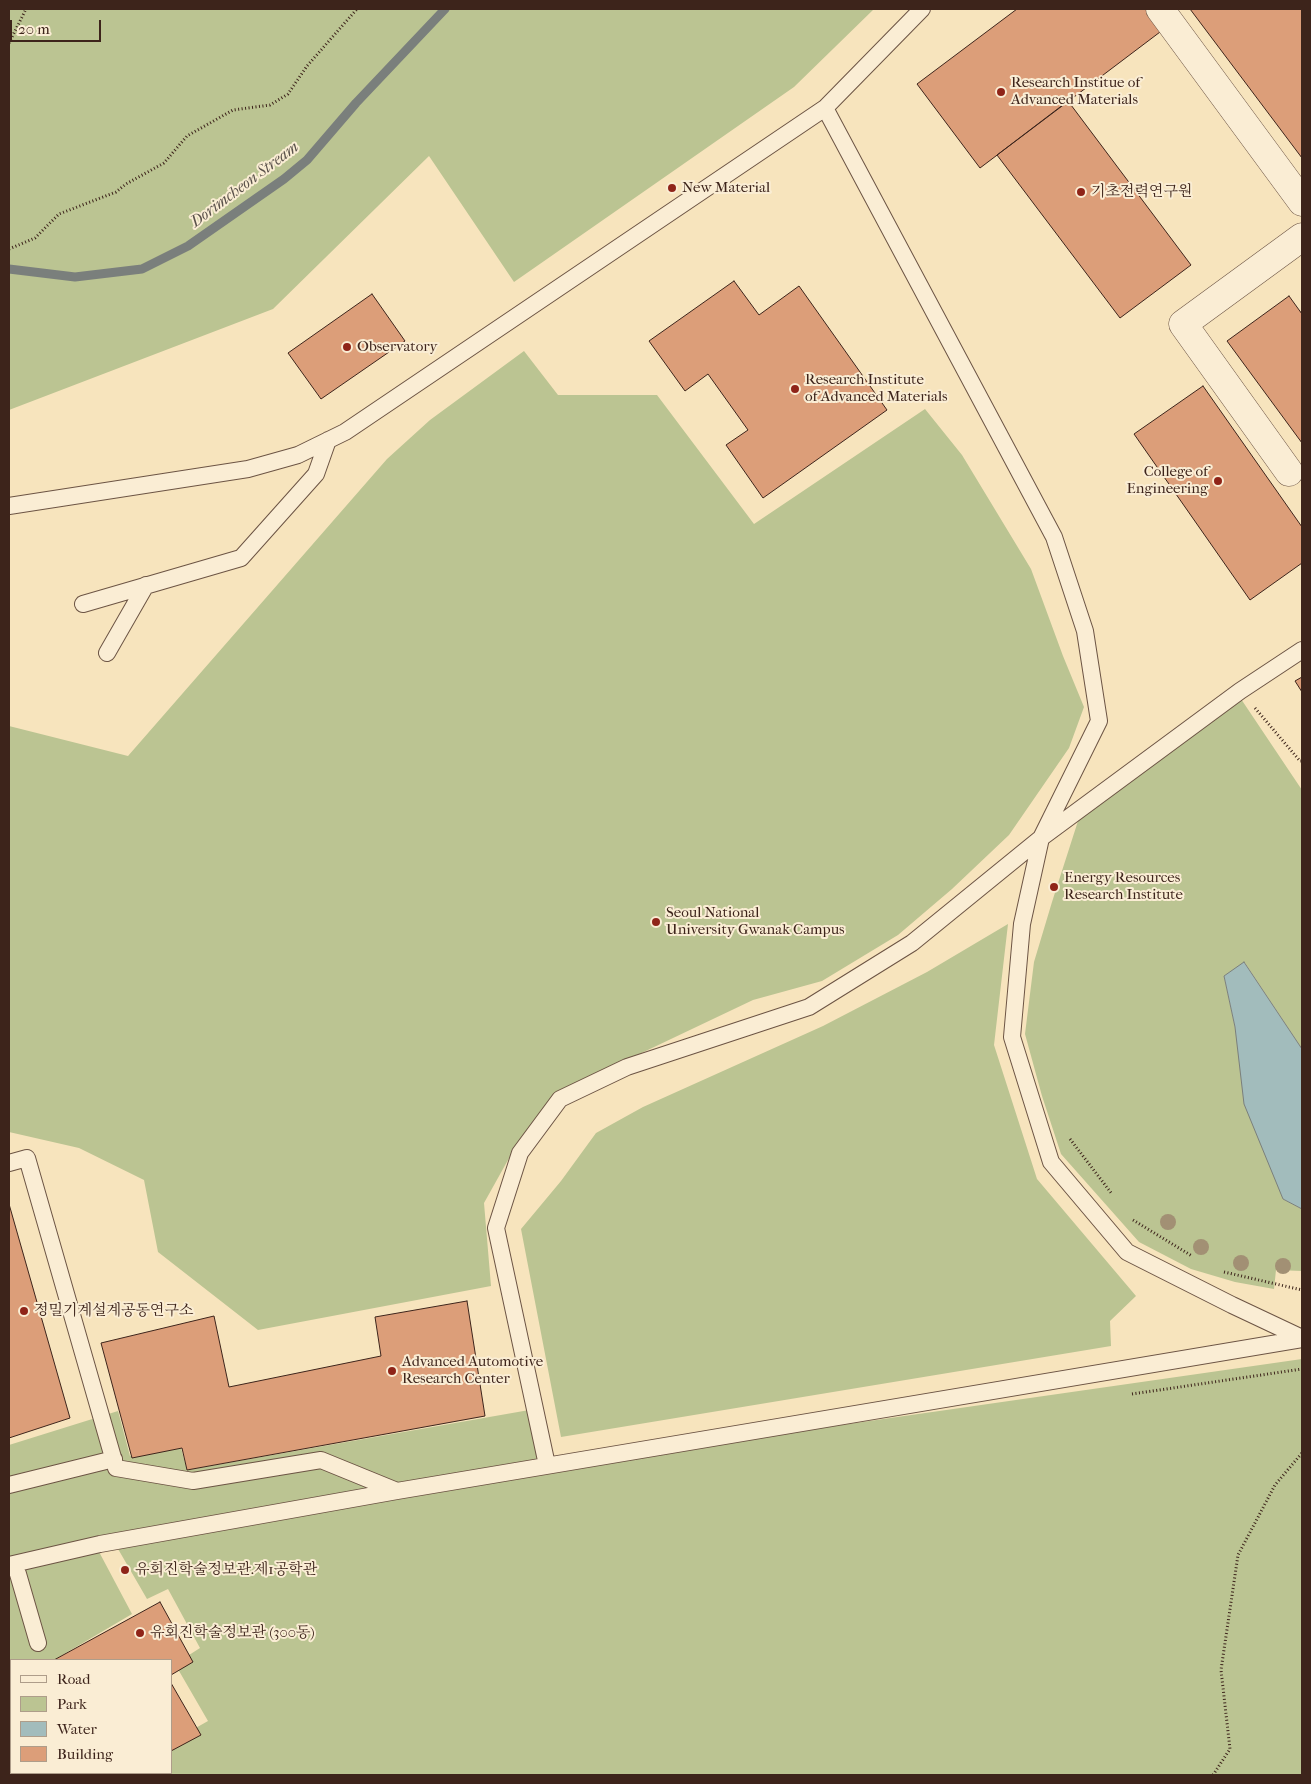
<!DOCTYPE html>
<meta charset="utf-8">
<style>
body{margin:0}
#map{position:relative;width:1311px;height:1784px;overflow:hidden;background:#f7e4bd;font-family:"IM FELL French Canon",serif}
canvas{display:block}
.frame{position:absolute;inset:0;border:10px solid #3d241b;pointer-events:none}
.legend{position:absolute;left:10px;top:1659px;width:162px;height:115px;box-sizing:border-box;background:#faedd4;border:1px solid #ae9d8a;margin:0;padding:6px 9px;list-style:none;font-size:15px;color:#3d241b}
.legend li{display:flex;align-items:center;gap:10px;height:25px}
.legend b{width:25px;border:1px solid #ae9d8a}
.scale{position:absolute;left:10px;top:20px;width:91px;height:22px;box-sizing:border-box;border:2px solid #3d241b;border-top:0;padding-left:6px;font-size:15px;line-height:18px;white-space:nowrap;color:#3d241b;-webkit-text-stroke:4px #faedd4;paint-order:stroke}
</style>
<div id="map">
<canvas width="1311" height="1784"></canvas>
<div class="frame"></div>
<ul class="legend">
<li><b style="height:6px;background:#faedd4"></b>Road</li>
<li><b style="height:14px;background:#bbc492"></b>Park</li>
<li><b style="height:14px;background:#a2bcbc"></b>Water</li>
<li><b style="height:14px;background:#dc9e79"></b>Building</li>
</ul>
<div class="scale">20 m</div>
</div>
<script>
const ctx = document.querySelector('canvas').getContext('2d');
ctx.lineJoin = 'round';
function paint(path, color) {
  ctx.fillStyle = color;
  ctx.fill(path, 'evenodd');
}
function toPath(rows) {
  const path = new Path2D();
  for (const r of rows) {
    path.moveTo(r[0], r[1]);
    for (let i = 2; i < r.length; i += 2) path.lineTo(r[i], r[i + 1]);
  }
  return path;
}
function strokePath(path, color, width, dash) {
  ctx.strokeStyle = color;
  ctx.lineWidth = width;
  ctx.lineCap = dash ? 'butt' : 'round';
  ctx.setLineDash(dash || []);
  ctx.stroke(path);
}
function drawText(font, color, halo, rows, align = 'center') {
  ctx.font = font + ' "IM FELL French Canon","Noto Serif KR",serif';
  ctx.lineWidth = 4;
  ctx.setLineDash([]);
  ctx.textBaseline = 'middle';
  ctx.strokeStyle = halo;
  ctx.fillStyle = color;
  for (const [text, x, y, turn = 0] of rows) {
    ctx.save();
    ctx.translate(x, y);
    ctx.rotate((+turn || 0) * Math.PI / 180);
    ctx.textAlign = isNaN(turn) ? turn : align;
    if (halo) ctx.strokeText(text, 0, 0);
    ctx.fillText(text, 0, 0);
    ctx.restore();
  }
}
const green = toPath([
 [9,9,874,9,794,87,514,282,429,156,273,309,9,410],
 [524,351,558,395,657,395,754,524,925,409,962,455,1031,569,1063,656,1084,707,1069,748,1009,835,952,889,898,935,822,981,753,1000,631,1058,557,1091,513,1151,484,1203,491,1286,258,1330,158,1252,144,1180,79,1148,9,1132,9,726,128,756,387,459,430,420],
 [1239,696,1302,790,1302,1049,1245,963,1224,976,1235,1027,1283,1199,1302,1209,1302,1271,1276,1270,1274,1289,1235,1282,1191,1269,1139,1242,1061,1154,1042,1096,1025,1034,1034,962,1052,902,1078,821,1151,763],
 [1008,924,994,1045,1037,1179,1136,1296,1110,1321,1111,1346,561,1437,521,1229,561,1181,596,1133,643,1107,823,1026,927,972],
 [1302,1359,1302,1775,110,1775,115,1773,171,1773,171,1742,208,1721,175,1664,200,1648,168,1589,147,1599,114,1542,9,1562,9,1445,118,1411,130,1456,181,1448,187,1470,535,1409,547,1465,409,1487],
 [97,1548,132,1614,54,1660,11,1660,11,1677,9,1678,9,1565]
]);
const water = toPath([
 [1244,962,1302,1049,1302,1209,1283,1199,1244,1104,1235,1027,1224,976,1244,962]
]);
const stream = toPath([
 [9,269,75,277,142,269,188,246,284,179,307,160,356,103,445,9]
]);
const building = toPath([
 [1017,9,1149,9,1164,29,980,168,917,84,1017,9],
 [1190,9,1302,9,1302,158,1190,9],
 [1068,101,1191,265,1120,318,997,155,1068,101],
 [734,281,759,315,799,286,887,410,763,498,726,445,748,430,708,374,685,391,649,341,734,281],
 [372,294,405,341,321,399,288,353,372,294],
 [1289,296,1302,314,1302,443,1227,341,1289,296],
 [1203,386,1302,527,1302,563,1250,600,1134,434,1203,386],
 [1302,677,1302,692,1295,681,1302,677],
 [9,1204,70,1418,9,1438,9,1204],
 [467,1301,485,1416,187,1470,182,1448,132,1458,101,1343,214,1316,229,1387,381,1356,375,1317,467,1301],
 [160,1602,193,1662,171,1675,171,1660,54,1660,160,1602],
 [11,1677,11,1773,131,1773,127,1775,9,1775,9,1678,11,1677],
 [171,1683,201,1735,171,1751,171,1683]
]);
const path = toPath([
 [9,43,26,9],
 [9,249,35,238,59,214,116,192,126,184,164,163,187,136,233,110,270,105,288,94,307,66,357,9],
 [1255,708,1300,761,1302,761],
 [1070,1139,1112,1194],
 [1133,1220,1192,1256],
 [1224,1272,1302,1290],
 [1132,1394,1302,1369],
 [1213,1775,1230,1749,1221,1670,1238,1555,1275,1485,1302,1453]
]);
const lane = toPath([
 [825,108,1054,537,1085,631,1099,721,1041,838,1022,924,1012,1037,1051,1162,1127,1252,1232,1305,1302,1338],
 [9,506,248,469,298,455,345,432,825,108,922,9],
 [83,604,241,558,316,474,328,440],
 [107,653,146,585],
 [9,1163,27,1158,116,1468,193,1481,321,1460,397,1491],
 [547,1465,496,1228,520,1153,560,1099,627,1067,809,1007,912,943,1041,838,1240,691,1302,650],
 [9,1485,114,1459],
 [9,1565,100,1544,397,1491,1302,1339],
 [14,1565,18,1574,38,1643]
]);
const street = toPath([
 [1160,9,1302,202],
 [1289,472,1183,324,1302,237]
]);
const trees = [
 [1168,1222],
 [1201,1247],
 [1241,1263],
 [1283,1266]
];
const markers = [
 [1001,92,5,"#8f2418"],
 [672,188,5,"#8f2418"],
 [1081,192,5,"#8f2418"],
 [347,347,5,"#8f2418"],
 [795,389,5,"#8f2418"],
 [1218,481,5,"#8f2418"],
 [1054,887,5,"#8f2418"],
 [656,922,5,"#8f2418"],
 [24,1311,5,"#8f2418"],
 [392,1371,5,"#8f2418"],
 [125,1570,5,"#8f2418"],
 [140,1633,5,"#8f2418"]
];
const poiNames = [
 ["Research Institue of",1011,83],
 ["Advanced Materials",1011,100],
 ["New Material",682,188],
 ["기초전력연구원",1091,192],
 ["Observatory",357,347],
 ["Research Institute",805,380],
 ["of Advanced Materials",805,397],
 ["College of",1208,472,"right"],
 ["Engineering",1208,489,"right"],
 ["Energy Resources",1064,878],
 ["Research Institute",1064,895],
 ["Seoul National",666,913],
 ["University Gwanak Campus",666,930],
 ["정밀기계설계공동연구소",34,1311],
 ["Advanced Automotive",402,1362],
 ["Research Center",402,1379],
 ["유회진학술정보관.제1공학관",135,1570],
 ["유회진학술정보관 (300동)",150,1633]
];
const waterNames = [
 ["Dorimcheon Stream",245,185,-37]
];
paint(green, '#bbc492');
paint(water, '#a2bcbc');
strokePath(water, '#7a7f7c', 1);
strokePath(stream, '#7a7f7c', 9);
paint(building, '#dc9e79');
strokePath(building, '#3d241b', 1);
strokePath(lane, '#6c5444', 18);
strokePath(street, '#6c5444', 29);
strokePath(path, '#3d241b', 3, [1, 2.5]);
strokePath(lane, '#faedd4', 16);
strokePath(street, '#faedd4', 28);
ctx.fillStyle = '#a29074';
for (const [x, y] of trees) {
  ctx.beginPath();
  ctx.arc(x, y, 8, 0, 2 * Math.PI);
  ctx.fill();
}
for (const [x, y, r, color] of markers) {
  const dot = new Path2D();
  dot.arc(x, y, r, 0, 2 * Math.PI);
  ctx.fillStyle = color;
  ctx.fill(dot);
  strokePath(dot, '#faedd4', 2);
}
drawText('15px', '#3d241b', '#faedd4', poiNames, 'left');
drawText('italic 16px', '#5b524b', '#faedd4', waterNames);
</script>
